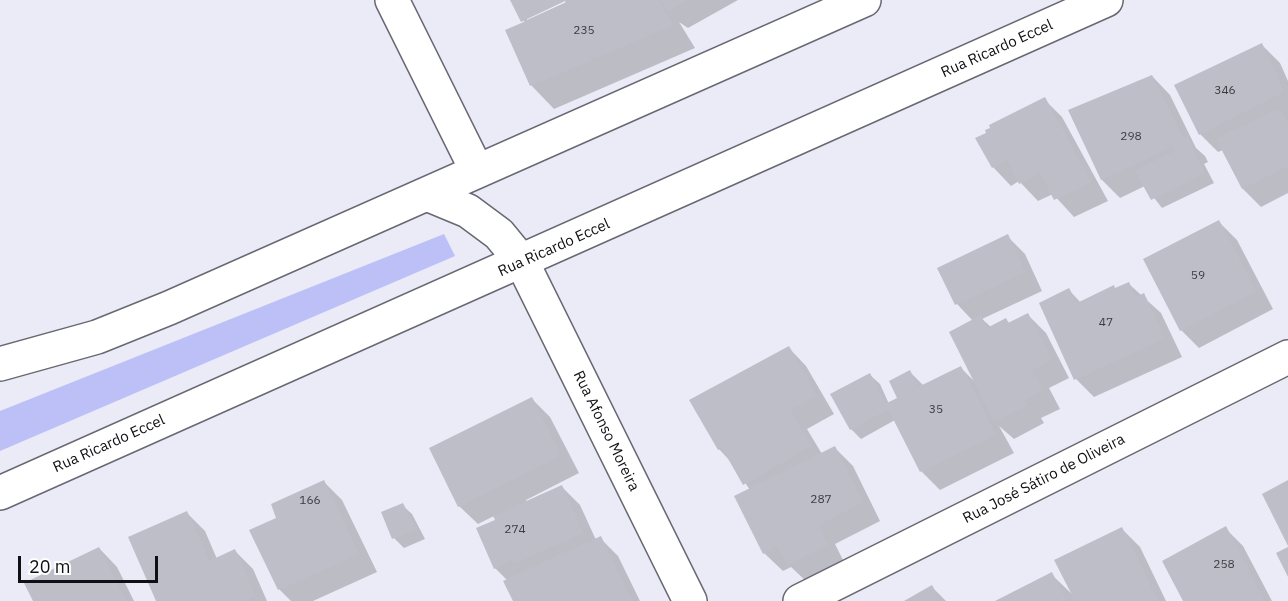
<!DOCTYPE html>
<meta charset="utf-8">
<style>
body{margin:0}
#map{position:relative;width:1288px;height:601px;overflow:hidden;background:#eaebf6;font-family:"IBM Plex Sans",sans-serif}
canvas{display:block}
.scale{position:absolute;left:18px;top:556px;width:140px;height:27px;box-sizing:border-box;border:3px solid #0f1013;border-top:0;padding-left:8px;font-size:18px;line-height:21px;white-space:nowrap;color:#0f1013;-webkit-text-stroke:4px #fff;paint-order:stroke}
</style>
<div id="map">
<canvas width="1288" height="601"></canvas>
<div class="scale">20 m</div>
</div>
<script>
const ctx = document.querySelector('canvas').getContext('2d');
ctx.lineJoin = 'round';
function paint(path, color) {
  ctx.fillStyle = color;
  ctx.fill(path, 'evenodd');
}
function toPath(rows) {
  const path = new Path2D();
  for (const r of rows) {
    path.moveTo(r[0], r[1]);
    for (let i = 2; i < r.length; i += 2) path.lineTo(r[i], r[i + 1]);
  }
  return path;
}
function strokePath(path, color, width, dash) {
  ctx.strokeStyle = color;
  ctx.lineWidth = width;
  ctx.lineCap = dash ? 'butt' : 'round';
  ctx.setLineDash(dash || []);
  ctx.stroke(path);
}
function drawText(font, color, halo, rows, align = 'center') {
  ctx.font = font + ' "IBM Plex Sans",sans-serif';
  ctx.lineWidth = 4.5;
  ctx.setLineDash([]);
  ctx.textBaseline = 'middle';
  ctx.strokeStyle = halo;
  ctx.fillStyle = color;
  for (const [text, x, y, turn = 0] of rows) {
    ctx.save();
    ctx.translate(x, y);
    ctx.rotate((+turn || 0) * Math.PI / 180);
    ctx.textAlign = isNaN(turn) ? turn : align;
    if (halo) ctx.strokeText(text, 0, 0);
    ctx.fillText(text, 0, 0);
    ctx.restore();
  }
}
const green = toPath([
 [444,234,455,256,0,451,0,411]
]);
const shadow = toPath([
 [512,0,564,0,527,17,527,20,571,0,738,0,688,28,679,22,695,48,554,109,531,85,525,23],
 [1262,45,1280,63,1288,81,1288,193,1261,207,1243,189,1223,150,1218,152,1200,134],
 [1152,76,1170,95,1196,148,1205,156,1208,162,1204,164,1214,183,1162,208,1145,186,1120,198,1102,180,1070,111],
 [1044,99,1062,117,1108,201,1074,217,1053,194,1038,201,1019,181,1011,186,993,167],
 [1219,222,1237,240,1273,309,1199,348,1181,330],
 [1007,236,1025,254,1042,291,982,319,991,327,1006,319,1010,324,1028,315,1046,333,1069,378,1049,388,1060,409,1041,418,1044,423,1014,439,999,426,1014,453,940,490,922,472,895,420,861,439,851,429,870,375,880,384,889,404,899,399,910,372,924,386,961,368,975,382,973,321,957,304,939,269],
 [1129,284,1161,313,1182,357,1094,397,1076,379,1069,290,1081,303],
 [788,347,806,366,834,414,807,429,822,454,835,448,853,466,880,521,835,544,845,564,807,582,791,567,783,571,764,553,750,490,731,462,719,449],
 [532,399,550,417,579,473,526,500,527,502,562,487,580,505,596,540,600,538,618,556,640,601,514,601,508,581,495,568,497,520,494,516,478,524,459,506],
 [324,482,342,500,377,572,313,601,291,601,280,590,251,530,278,519],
 [402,505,412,514,425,539,404,548,394,538],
 [187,513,205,531,217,559,235,551,253,569,267,601,157,601],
 [1225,528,1243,546,1272,601,1184,601],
 [1122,529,1140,547,1166,601,998,601,1051,574,1073,595],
 [99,548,117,567,134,601,35,601],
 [932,587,946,601,907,601]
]);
const building = toPath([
 [510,0,658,0,673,25,530,86,505,30,566,4,565,1,521,22],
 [662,0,688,0,668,11],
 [1262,43,1284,92,1199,135,1174,85],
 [1152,75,1183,138,1187,136,1205,173,1151,200,1135,171,1175,151,1173,146,1101,180,1068,110],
 [1045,97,1091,182,1054,200,1040,173,1019,184,1007,159,992,168,975,138,986,133,985,130,990,128,989,125],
 [1280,108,1288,124,1288,166,1242,189,1216,139],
 [1219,220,1256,291,1180,331,1143,259],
 [1008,234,1025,272,955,305,937,268],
 [1129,282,1136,297,1144,293,1165,338,1074,380,1039,303,1069,288,1077,303,1114,285,1115,288],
 [1028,313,1052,360,1032,370,1043,390,1024,400,1027,405,994,422,949,332,981,315,987,328,1006,318,1008,323],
 [789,346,817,396,790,410,811,446,743,485,722,448,718,450,689,400],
 [961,366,996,435,920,472,888,409,850,430,830,394,870,373,885,404,897,398,889,381,910,370,918,387],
 [532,397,561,455,458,507,429,448],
 [835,446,863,502,818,525,828,545,788,565,777,546,763,554,734,496],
 [324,480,359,554,278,590,249,530,276,518,271,504],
 [1288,480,1288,546,1262,494],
 [562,485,583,533,513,564,512,560,494,569,476,528,495,520,493,516],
 [403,503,416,529,392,539,381,512],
 [187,511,209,561,235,549,255,595,242,601,156,601,128,537],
 [1226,526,1264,601,1183,601,1162,561],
 [1122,527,1158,601,1075,601,1054,560],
 [601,536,632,601,513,601,503,581],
 [99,547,126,601,33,601,24,583],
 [1288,547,1288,577,1276,553],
 [1052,572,1066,601,995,601],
 [932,585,941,601,904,601]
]);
const street = toPath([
 [392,0,477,171],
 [800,601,1288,357]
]);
const secondary = toPath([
 [522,262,690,601]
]);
const primary = toPath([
 [427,194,468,211,499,234,522,262],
 [0,364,97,337,169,308,864,0],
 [0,493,1106,0]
]);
const numberNames = [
 ["235",584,31],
 ["346",1225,91],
 ["298",1131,137],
 ["59",1198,276],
 ["47",1106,323],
 ["35",936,410],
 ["287",821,500],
 ["166",310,501],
 ["274",515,530],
 ["258",1224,565]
];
const streetNames = [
 ["Rua Ricardo Eccel",997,49,-24],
 ["Rua Ricardo Eccel",554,248,-24],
 ["Rua Afonso Moreira",606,431,64],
 ["Rua Ricardo Eccel",109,444,-24],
 ["Rua José Sátiro de Oliveira",1044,479,-27]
];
paint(green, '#bcc0f7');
paint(shadow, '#0003');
paint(building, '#bdbec8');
strokePath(street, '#676871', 36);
strokePath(secondary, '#676871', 36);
strokePath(primary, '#676871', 36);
strokePath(street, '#fff', 33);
strokePath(secondary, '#fff', 33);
strokePath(primary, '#fff', 33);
drawText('12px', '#3a3c40', null, numberNames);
drawText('15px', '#0f1013', '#fff', streetNames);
</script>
